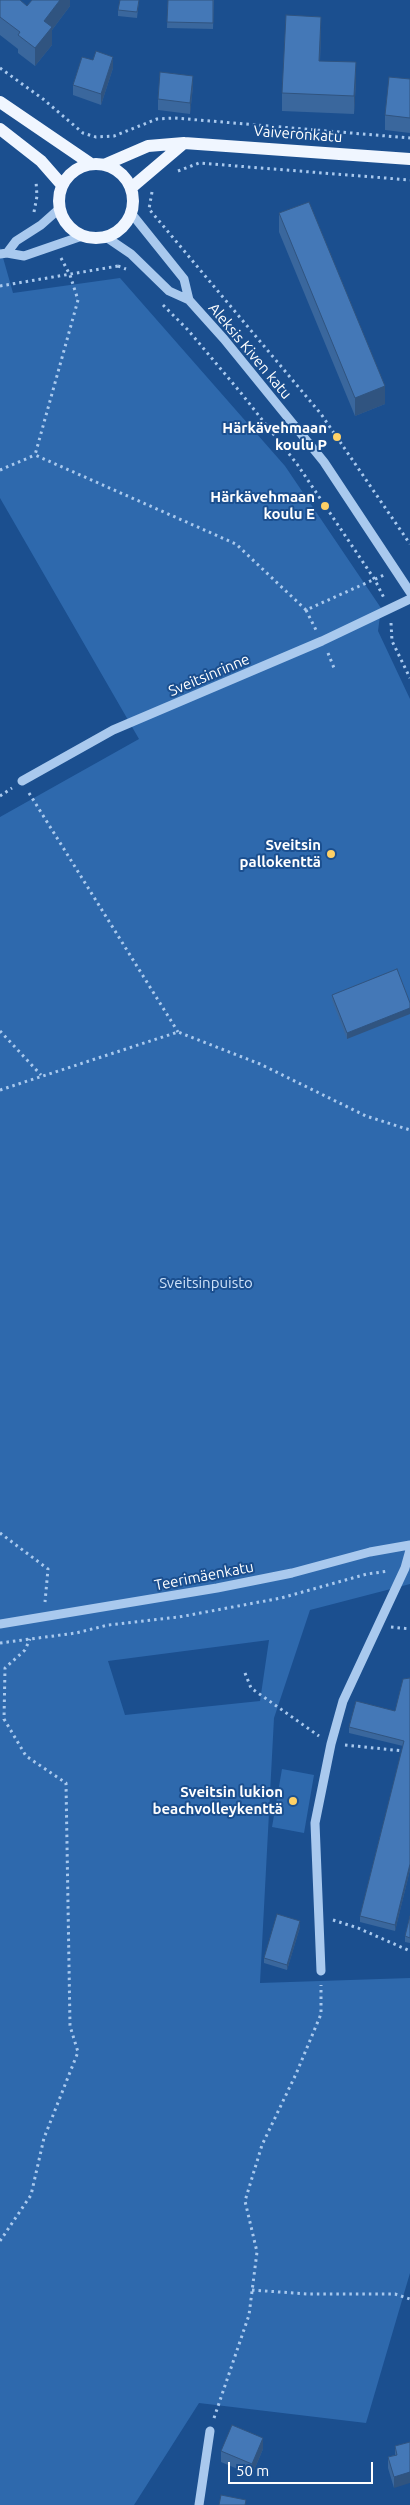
<!DOCTYPE html>
<meta charset="utf-8">
<style>
body{margin:0}
#map{position:relative;width:410px;height:2505px;overflow:hidden;background:#1b4f8f;font-family:Ubuntu,sans-serif}
canvas{display:block}
.scale{position:absolute;left:228px;top:2462px;width:145px;height:22px;box-sizing:border-box;border:2px solid #fff;border-top:0;padding-left:6px;font-size:15px;line-height:18px;white-space:nowrap;color:#fff;-webkit-text-stroke:4px #1b4f8f;paint-order:stroke}
</style>
<div id="map">
<canvas width="410" height="2505"></canvas>
<div class="scale">50 m</div>
</div>
<script>
const ctx = document.querySelector('canvas').getContext('2d');
ctx.lineJoin = 'round';
function paint(path, color) {
  ctx.fillStyle = color;
  ctx.fill(path, 'evenodd');
}
function toPath(rows) {
  const path = new Path2D();
  for (const r of rows) {
    if (r.length === 3) {
      path.moveTo(r[0] + r[2], r[1]);
      path.arc(r[0], r[1], r[2], 0, 2 * Math.PI);
      continue;
    }
    path.moveTo(r[0], r[1]);
    for (let i = 2; i < r.length; i += 2) path.lineTo(r[i], r[i + 1]);
  }
  return path;
}
function strokePath(path, color, width, dash) {
  ctx.strokeStyle = color;
  ctx.lineWidth = width;
  ctx.lineCap = dash ? 'butt' : 'round';
  ctx.setLineDash(dash || []);
  ctx.stroke(path);
}
function drawText(font, color, halo, rows, align = 'center') {
  ctx.font = font + ' Ubuntu,sans-serif';
  ctx.lineWidth = 4;
  ctx.setLineDash([]);
  ctx.textBaseline = 'middle';
  ctx.strokeStyle = halo;
  ctx.fillStyle = color;
  for (const [text, x, y, turn = 0] of rows) {
    ctx.save();
    ctx.translate(x, y);
    ctx.rotate((+turn || 0) * Math.PI / 180);
    ctx.textAlign = isNaN(turn) ? turn : align;
    if (halo) ctx.strokeText(text, 0, 0);
    ctx.fillText(text, 0, 0);
    ctx.restore();
  }
}
const green = toPath([
 [0,247,13,293,120,278,285,466,381,608,378,631,410,699,410,1584,310,1610,274,1718,260,1983,410,1978,410,2273,366,2423,199,2403,134,2505,0,2505,0,817,139,739,0,498],
 [269,1640,260,1701,125,1715,108,1661],
 [282,1769,314,1775,304,1833,272,1827]
]);
const path = toPath([
 [0,68,43,99,83,133,96,137,114,136,157,119,175,118,410,138],
 [178,171,199,163,410,180],
 [152,192,149,209,321,414,410,544],
 [34,212,37,196,36,181],
 [61,258,70,275,78,300,35,455,236,544,306,610,384,575],
 [118,266,126,269],
 [0,286,118,266],
 [163,305,188,330,241,393,297,464,375,580,384,598],
 [0,470,35,455],
 [306,610,316,630],
 [391,623,392,641,410,678],
 [328,653,334,668],
 [29,793,178,1032],
 [0,796,12,788],
 [0,1031,41,1075],
 [0,1090,178,1032,260,1064,366,1116,410,1130],
 [0,1533,48,1569,45,1602],
 [391,1627,410,1629],
 [0,1643,76,1633,108,1625,179,1617,281,1598,367,1574,389,1571],
 [245,1673,251,1688,319,1736],
 [345,1745,403,1751],
 [333,1920,358,1928,410,1951],
 [0,2241,31,2195,44,2138,78,2052,70,2026,66,1783,26,1756,4,1719,5,1668,25,1650,30,1639],
 [252,2290,307,2294,395,2294,410,2299],
 [214,2418,249,2315,257,2252,245,2201,262,2145,296,2074,321,2014,321,1985]
]);
const minor = toPath([
 [131,213,184,279,189,300],
 [106,237,131,254,169,291,189,300,224,339,324,462,410,592],
 [7,253,16,241,41,225,59,209],
 [0,254,7,253,24,256,82,236],
 [22,781,113,730,322,641,410,599],
 [0,1624,217,1588,292,1573,370,1552,410,1545],
 [321,1971,315,1823,331,1744,343,1701,405,1568,410,1550],
 [199,2505,210,2431]
]);
const major = toPath([
 [0,102,91,164],
 [0,129,41,161,62,185],
 [96,201,37],
 [104,165,148,146,184,143,410,159],
 [131,188,184,143]
]);
const wall = toPath([
 [0,0,27,6,70,0,70,6,52,30,52,45,35,66,18,53,18,49,0,35],
 [139,0,137,18,118,16,118,10],
 [168,0,214,0,213,29,167,28],
 [321,35,320,61,356,81,354,114,282,111,282,93],
 [93,60,113,68,101,105,73,95,73,85],
 [410,79,410,133,385,130,385,115],
 [193,86,190,114,158,110,158,99],
 [279,213,385,404,355,416,279,232],
 [397,969,347,1039,332,1000,332,995],
 [410,1678,410,1870,395,1931,360,1922,360,1916,403,1746,349,1733,349,1727,395,1711],
 [410,1916,410,1943,405,1942,405,1936],
 [300,1927,287,1970,264,1963,264,1958],
 [410,2442,394,2488,388,2468,388,2457,395,2455,395,2446],
 [263,2449,252,2475,221,2462,221,2451]
]);
const shadedWall = toPath([
 [60,0,70,0,70,6,52,30,52,45,35,66,35,48,44,21],
 [321,17,321,35,319,79,319,61],
 [113,57,113,68,101,105,101,94],
 [356,62,356,81,354,114,354,96],
 [193,76,193,86,190,114,190,103],
 [385,386,385,404,355,416,355,398],
 [410,1008,410,1014,347,1039,347,1033],
 [410,1864,410,1870,395,1931,395,1925],
 [300,1921,300,1927,287,1970,287,1965],
 [263,2438,263,2449,252,2475,252,2464],
 [410,2472,410,2483,394,2488,394,2477]
]);
const building = toPath([
 [0,0,20,0,27,6,32,0,60,0,44,21,52,27,35,48,18,35,20,32,0,17,0,0],
 [120,0,139,0,137,12,118,10,120,0],
 [168,0,213,0,213,23,167,22,168,0],
 [286,15,321,17,319,61,356,62,354,96,282,93,286,15],
 [96,51,113,57,101,94,73,85,82,57,93,60,96,51],
 [160,72,193,76,190,103,158,99,160,72],
 [389,77,410,79,410,118,385,115,389,77],
 [309,202,385,386,355,398,279,213,309,202],
 [397,969,410,1003,410,1008,347,1033,332,995,397,969],
 [410,1678,410,1864,395,1925,360,1916,404,1741,349,1727,356,1701,395,1711,403,1679,410,1678],
 [277,1914,300,1921,287,1965,264,1958,277,1914],
 [410,1916,410,1938,405,1936,410,1916],
 [232,2425,263,2438,252,2464,221,2451,232,2425],
 [410,2442,410,2472,394,2477,388,2457,397,2455,395,2446,410,2442],
 [221,2495,246,2500,245,2505,219,2505,221,2495]
]);
const markers = [
 [337,437,5,"#ffd166"],
 [325,506,5,"#ffd166"],
 [331,854,5,"#ffd166"],
 [293,1801,5,"#ffd166"]
];
const streetNames = [
 ["Vaiveronkatu",298,134,4],
 ["Aleksis Kiven katu",250,351,50],
 ["Sveitsinrinne",209,675,-23],
 ["Teerimäenkatu",204,1576,-11]
];
const poiNames = [
 ["Härkävehmaan",327,428],
 ["koulu P",327,445],
 ["Härkävehmaan",315,497],
 ["koulu E",315,514],
 ["Sveitsin",321,845],
 ["pallokenttä",321,862],
 ["Sveitsin lukion",283,1792],
 ["beachvolleykenttä",283,1809]
];
const parkNames = [
 ["Sveitsinpuisto",206,1283]
];
paint(green, '#2e69ad');
strokePath(path, '#a9c9ee', 3, [2.5, 4]);
strokePath(minor, '#a9c9ee', 9);
strokePath(major, '#f0f6ff', 12);
paint(wall, '#3a679d');
paint(shadedWall, '#305480');
paint(building, '#4478b7');
strokePath(building, '#305480', 1);
for (const [x, y, r, color] of markers) {
  const dot = new Path2D();
  dot.arc(x, y, r, 0, 2 * Math.PI);
  ctx.fillStyle = color;
  ctx.fill(dot);
  strokePath(dot, '#1b4f8f', 2);
}
drawText('15px', '#fff', '#1b4f8f', streetNames);
drawText('bold 15px', '#fff', '#1b4f8f', poiNames, 'right');
drawText('15px', '#cfe3fa', '#1b4f8f', parkNames);
</script>
